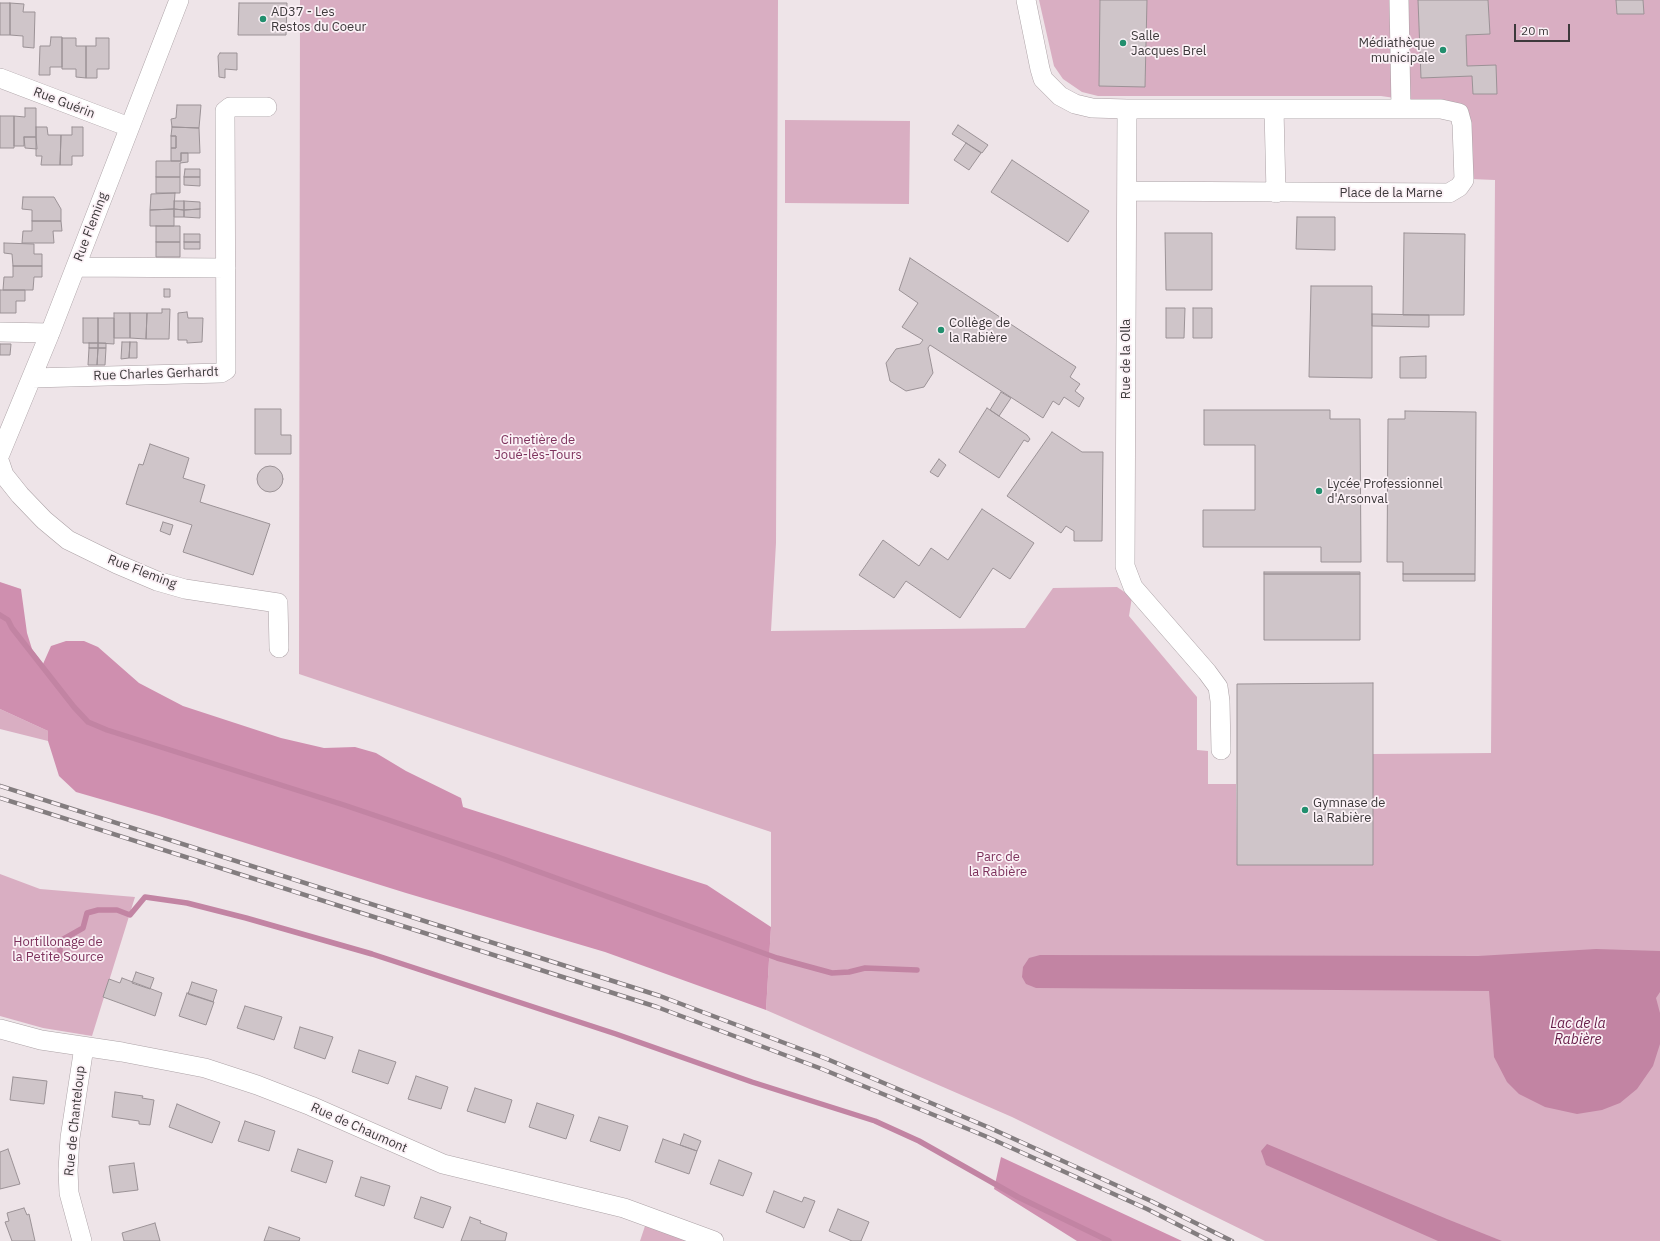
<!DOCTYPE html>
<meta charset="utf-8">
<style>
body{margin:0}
#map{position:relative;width:1660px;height:1241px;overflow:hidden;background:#eee4e8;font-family:"IBM Plex Sans",sans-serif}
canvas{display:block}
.scale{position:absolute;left:1514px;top:24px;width:56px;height:18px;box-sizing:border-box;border:2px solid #3d393b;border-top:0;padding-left:5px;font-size:12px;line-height:14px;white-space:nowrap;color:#3d393b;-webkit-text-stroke:3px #fbf1f6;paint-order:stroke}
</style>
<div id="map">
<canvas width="1660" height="1241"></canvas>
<div class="scale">20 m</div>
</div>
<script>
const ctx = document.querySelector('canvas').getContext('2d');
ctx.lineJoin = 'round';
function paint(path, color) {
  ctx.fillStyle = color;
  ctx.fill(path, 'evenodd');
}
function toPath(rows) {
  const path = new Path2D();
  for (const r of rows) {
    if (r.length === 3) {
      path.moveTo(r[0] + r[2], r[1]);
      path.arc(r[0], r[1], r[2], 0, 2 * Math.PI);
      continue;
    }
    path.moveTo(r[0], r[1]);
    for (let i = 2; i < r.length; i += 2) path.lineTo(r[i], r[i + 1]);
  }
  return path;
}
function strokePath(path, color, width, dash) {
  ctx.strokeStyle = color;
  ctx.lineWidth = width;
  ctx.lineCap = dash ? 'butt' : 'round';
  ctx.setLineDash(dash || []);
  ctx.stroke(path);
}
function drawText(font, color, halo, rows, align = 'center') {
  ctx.font = font + ' "IBM Plex Sans",sans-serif';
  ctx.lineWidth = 3.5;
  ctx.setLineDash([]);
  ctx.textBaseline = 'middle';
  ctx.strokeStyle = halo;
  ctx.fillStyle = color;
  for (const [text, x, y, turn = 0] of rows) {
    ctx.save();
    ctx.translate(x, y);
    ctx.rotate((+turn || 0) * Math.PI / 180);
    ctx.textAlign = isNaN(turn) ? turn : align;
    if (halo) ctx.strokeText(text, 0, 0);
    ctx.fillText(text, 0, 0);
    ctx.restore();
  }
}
const green = toPath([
 [300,0,778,0,776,543,771,631,1025,628,1053,588,1117,587,1132,597,1129,616,1197,697,1197,750,1208,751,1208,784,1236,784,1237,865,1373,865,1373,754,1491,753,1495,180,1471,179,1471,127,1423,102,1381,96,1098,96,1082,92,1063,79,1054,66,1039,0,1660,0,1660,1241,1265,1241,1012,1117,766,1010,771,927,771,832,299,674],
 [785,120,910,121,909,204,785,203],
 [0,709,48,731,48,741,0,729],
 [0,874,40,889,135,897,92,1036,43,1028,0,1016],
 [646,1223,691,1241,640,1241]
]);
const forest = toPath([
 [0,582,21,589,27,633,32,649,43,664,51,646,66,641,84,641,98,647,139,683,183,706,281,738,324,748,355,747,376,753,406,771,461,798,463,807,707,885,771,927,766,1010,605,952,406,893,159,816,76,792,59,776,48,741,48,731,0,709],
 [1001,1157,1182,1241,1077,1241,994,1189]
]);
const water = toPath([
 [1596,949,1660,951,1660,992,1656,998,1660,1013,1660,1044,1653,1066,1637,1089,1620,1103,1602,1110,1577,1114,1545,1107,1519,1094,1507,1082,1494,1057,1489,991,1036,988,1026,984,1022,977,1023,967,1029,958,1040,955,1478,956],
 [1267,1144,1447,1219,1502,1241,1438,1241,1266,1165,1261,1151]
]);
const stream = toPath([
 [0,615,8,620,12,628,74,707,88,722,107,730,344,805,498,857,777,958,832,973,849,972,865,968,917,970],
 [60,959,60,941,83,928,87,913,98,910,117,910,130,915,145,897,187,903,246,918,372,954,616,1034,752,1082,875,1121,919,1141,1018,1197,1109,1241]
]);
const building = toPath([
 [1100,0,1147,0,1145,87,1099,86,1100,0],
 [1418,0,1488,0,1490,34,1466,35,1467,66,1496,65,1497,94,1473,94,1472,76,1421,78,1418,0],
 [1616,0,1643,0,1644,14,1617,14,1616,0],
 [0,3,10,3,10,35,0,35,0,3],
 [10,3,24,4,23,12,35,12,34,48,23,47,23,36,10,35,10,3],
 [239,3,287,3,286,35,238,35,239,3],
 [51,37,62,37,62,67,50,67,50,75,39,75,40,46,50,46,51,37],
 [62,38,76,38,76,46,86,46,86,78,76,77,76,69,62,69,62,38],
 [96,38,109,38,109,69,97,69,97,78,86,78,86,46,96,46,96,38],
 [220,53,237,53,237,70,225,69,225,78,219,77,218,56,220,53],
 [177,105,201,105,199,128,172,127,171,119,176,118,177,105],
 [25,108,36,108,36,137,24,137,24,146,14,146,14,116,25,117,25,108],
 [0,116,14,116,14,148,0,148,0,116],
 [958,125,988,145,982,153,952,134,958,125],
 [36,127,47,127,48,135,61,135,60,165,41,165,42,156,36,156,36,127],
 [72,127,83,127,83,156,72,156,72,165,60,165,61,135,72,135,72,127],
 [172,127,199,128,200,153,181,153,181,161,171,161,171,148,176,148,176,136,171,136,172,127],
 [171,136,176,136,176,148,171,148,171,136],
 [24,137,36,137,37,149,25,148,24,137],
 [966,143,981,153,969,170,954,160,966,143],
 [181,153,188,153,188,162,180,163,180,177,156,177,156,161,181,161,181,153],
 [1012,160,1089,211,1068,242,991,192,1012,160],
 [185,169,200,169,200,177,184,177,185,169],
 [156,177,180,177,180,193,156,193,156,177],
 [184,177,200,177,200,186,184,185,184,177],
 [175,193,174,209,150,210,151,194,175,193],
 [23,197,54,197,61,209,61,221,32,221,32,210,22,209,23,197],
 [174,201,184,201,184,210,174,209,174,201],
 [184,201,200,202,200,209,184,210,184,201],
 [174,209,174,226,150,226,150,210,174,209],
 [174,209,184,210,184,217,174,217,174,209],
 [200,209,200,218,184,217,184,210,200,209],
 [1297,217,1335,217,1335,250,1296,249,1297,217],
 [32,221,61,221,62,231,53,231,54,243,22,243,23,231,32,231,32,221],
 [156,226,180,226,180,242,156,242,156,226],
 [1165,233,1212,233,1212,290,1166,290,1165,233],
 [1404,233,1465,234,1464,315,1403,315,1404,233],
 [184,234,200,234,200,242,184,242,184,234],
 [156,242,180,242,180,257,156,257,156,242],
 [184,242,200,242,200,249,184,249,184,242],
 [4,243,34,244,34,254,42,254,42,266,13,266,12,254,4,253,4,243],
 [910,258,1076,367,1070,377,1080,384,1075,391,1084,398,1079,407,1064,397,1059,405,1053,401,1043,418,930,345,928,348,933,373,924,387,906,391,890,381,886,363,896,349,920,344,923,340,902,327,918,303,899,290,910,258],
 [13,266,42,266,42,277,34,277,33,290,3,290,4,277,13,277,13,266],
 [1311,286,1372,286,1372,378,1309,377,1311,286],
 [164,289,170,289,170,297,164,297,164,289],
 [0,290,25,290,25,301,16,301,16,313,0,313,0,290],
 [1166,308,1185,308,1184,338,1166,338,1166,308],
 [1193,308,1212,308,1212,338,1193,338,1193,308],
 [162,309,170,309,169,339,146,339,147,313,162,313,162,309],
 [187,312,188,318,203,318,202,342,187,343,187,340,178,340,178,313,187,312],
 [114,313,130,313,130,338,114,338,114,313],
 [130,313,147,313,146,339,130,338,130,313],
 [1372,314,1429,315,1429,327,1372,326,1372,314],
 [83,318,98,318,98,343,83,343,83,318],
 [98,318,114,318,114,344,98,343,98,318],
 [122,342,130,342,129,358,121,359,122,342],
 [130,342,137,342,137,358,129,358,130,342],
 [89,343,98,343,98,348,89,348,89,343],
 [98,343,106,343,106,348,98,348,98,343],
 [0,344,11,344,10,355,0,355,0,344],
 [89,348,98,348,97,365,88,365,89,348],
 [98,348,106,348,105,365,97,365,98,348],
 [1426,356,1426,378,1400,378,1400,357,1426,356],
 [1001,392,1011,398,999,416,990,410,1001,392],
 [987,408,1027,435,1030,439,1028,442,1024,440,999,478,959,452,987,408],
 [255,409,281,409,281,435,291,435,291,454,255,454,255,409],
 [1204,410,1330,410,1330,419,1360,419,1361,562,1321,562,1321,547,1203,547,1203,510,1255,510,1255,445,1204,445,1204,410],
 [1405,411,1476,412,1475,574,1403,574,1403,562,1387,562,1388,419,1405,419,1405,411],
 [1052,432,1082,452,1103,452,1102,541,1074,541,1074,531,1066,526,1061,533,1007,496,1052,432],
 [150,444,189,458,183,478,205,485,200,502,270,524,253,575,183,552,192,525,126,504,139,464,143,465,150,444],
 [939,459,946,465,938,477,930,472,939,459],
 [270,479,13],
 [982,509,1034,543,1010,579,993,568,960,618,906,581,894,598,859,575,883,540,919,566,931,548,948,560,982,509],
 [163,522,173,525,170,535,160,531,163,522],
 [1264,572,1360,572,1360,574,1264,574,1264,572],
 [1264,574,1360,574,1360,640,1264,640,1264,574],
 [1403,574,1475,574,1475,581,1403,581,1403,574],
 [1373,683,1373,865,1237,865,1237,684,1373,683],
 [136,972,154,978,150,989,132,983,136,972],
 [122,978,162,993,155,1016,103,997,109,979,120,983,122,978],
 [192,982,217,990,213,1002,188,994,192,982],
 [187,993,214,1002,206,1025,179,1016,187,993],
 [245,1006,282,1017,274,1040,237,1028,245,1006],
 [300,1027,333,1037,325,1059,294,1048,300,1027],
 [359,1050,396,1062,388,1084,352,1072,359,1050],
 [416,1076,448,1087,441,1109,408,1099,416,1076],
 [13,1077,47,1081,44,1104,10,1100,13,1077],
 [475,1088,512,1100,505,1123,467,1111,475,1088],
 [115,1092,143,1096,142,1098,154,1100,150,1125,139,1124,139,1121,112,1117,115,1092],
 [537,1103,574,1115,566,1139,529,1127,537,1103],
 [177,1104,220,1122,212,1143,169,1127,177,1104],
 [599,1117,628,1126,620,1151,590,1141,599,1117],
 [245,1121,275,1131,269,1151,238,1141,245,1121],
 [684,1134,701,1141,697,1151,680,1145,684,1134],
 [663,1139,697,1151,689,1174,655,1162,663,1139],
 [8,1149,20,1184,0,1189,0,1152,8,1149],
 [298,1149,333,1161,326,1183,291,1171,298,1149],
 [719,1160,752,1173,743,1196,710,1184,719,1160],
 [134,1163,138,1190,113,1193,109,1166,134,1163],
 [361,1177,390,1186,384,1206,355,1196,361,1177],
 [774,1191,802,1202,804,1197,815,1201,804,1228,766,1212,774,1191],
 [421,1197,451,1207,443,1228,414,1218,421,1197],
 [24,1208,27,1215,29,1214,35,1241,12,1241,5,1222,9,1221,7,1213,24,1208],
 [838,1209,869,1222,861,1241,852,1241,829,1231,838,1209],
 [470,1217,481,1221,480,1223,507,1233,505,1241,461,1241,470,1217],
 [155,1223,160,1241,124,1241,122,1233,155,1223],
 [269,1227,300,1238,299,1241,264,1241,269,1227]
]);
const minor = toPath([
 [1026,0,1040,69,1043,79,1060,96,1075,104,1092,108,1127,109,1125,566,1133,587,1207,672,1218,687,1220,701,1221,750],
 [1399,0,1401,108],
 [0,78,129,127],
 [1274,109,1276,193],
 [1127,191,1449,193,1459,187,1464,180,1462,124,1459,113,1441,109,1127,109],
 [76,267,226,268],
 [0,332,50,333],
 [32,378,221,373,226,370,225,111,230,107,267,107],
 [0,454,50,333,179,0],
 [0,463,4,475,20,495,44,520,68,540,117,564,157,581,185,589,278,603,279,648],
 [0,1029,41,1040,122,1052,205,1068,257,1085,311,1106,443,1164,624,1208,714,1241],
 [82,1241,69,1193,68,1170,70,1138,84,1047]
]);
const rail = toPath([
 [0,786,660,996,827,1059,990,1128,1151,1201,1232,1241],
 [0,798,657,1007,822,1069,985,1136,1147,1209,1210,1241]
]);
const markers = [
 [263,19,4,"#228f6e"],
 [1123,43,4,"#228f6e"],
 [1443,50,4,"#228f6e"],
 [941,330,4,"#228f6e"],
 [1319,491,4,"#228f6e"],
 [1305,810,4,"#228f6e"]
];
const poiNames = [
 ["AD37 - Les",271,12],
 ["Restos du Coeur",271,27],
 ["Salle",1131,36],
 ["Jacques Brel",1131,51],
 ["Médiathèque",1435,43,"right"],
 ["municipale",1435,58,"right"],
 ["Collège de",949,323],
 ["la Rabière",949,338],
 ["Lycée Professionnel",1327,484],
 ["d'Arsonval",1327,499],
 ["Gymnase de",1313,803],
 ["la Rabière",1313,818]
];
const streetNames = [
 ["Rue Guérin",64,103,21],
 ["Place de la Marne",1391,193],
 ["Rue Fleming",91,227,-69],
 ["Rue de la Olla",1126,359,-90],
 ["Rue Charles Gerhardt",156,374,-2],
 ["Rue Fleming",142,572,21],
 ["Rue de Chanteloup",75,1121,-84],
 ["Rue de Chaumont",359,1128,24]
];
const parkNames = [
 ["Cimetière de",538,440],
 ["Joué-lès-Tours",538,455],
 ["Parc de",998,857],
 ["la Rabière",998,872],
 ["Hortillonage de",58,942],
 ["la Petite Source",58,957]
];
const waterNames = [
 ["Lac de la",1578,1024],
 ["Rabière",1578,1040]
];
paint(green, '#d9aec2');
paint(forest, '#cf8faf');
paint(water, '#c284a3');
strokePath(stream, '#c284a3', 5.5);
paint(building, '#cfc5c9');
strokePath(building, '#9b9296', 1);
strokePath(minor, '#aca2a6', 20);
strokePath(minor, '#fff', 19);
strokePath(rail, '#837d7f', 4.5);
strokePath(rail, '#fbf1f6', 3, [9]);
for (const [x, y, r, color] of markers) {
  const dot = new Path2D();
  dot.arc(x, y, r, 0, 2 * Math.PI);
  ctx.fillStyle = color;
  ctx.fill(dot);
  strokePath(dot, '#fbf1f6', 1.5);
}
drawText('13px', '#3d393b', '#fbf1f6', poiNames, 'left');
drawText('13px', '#3d393b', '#fbf1f6', streetNames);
drawText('13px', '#7d315c', '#fbf1f6', parkNames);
drawText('italic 14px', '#661b47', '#fbf1f6', waterNames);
</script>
